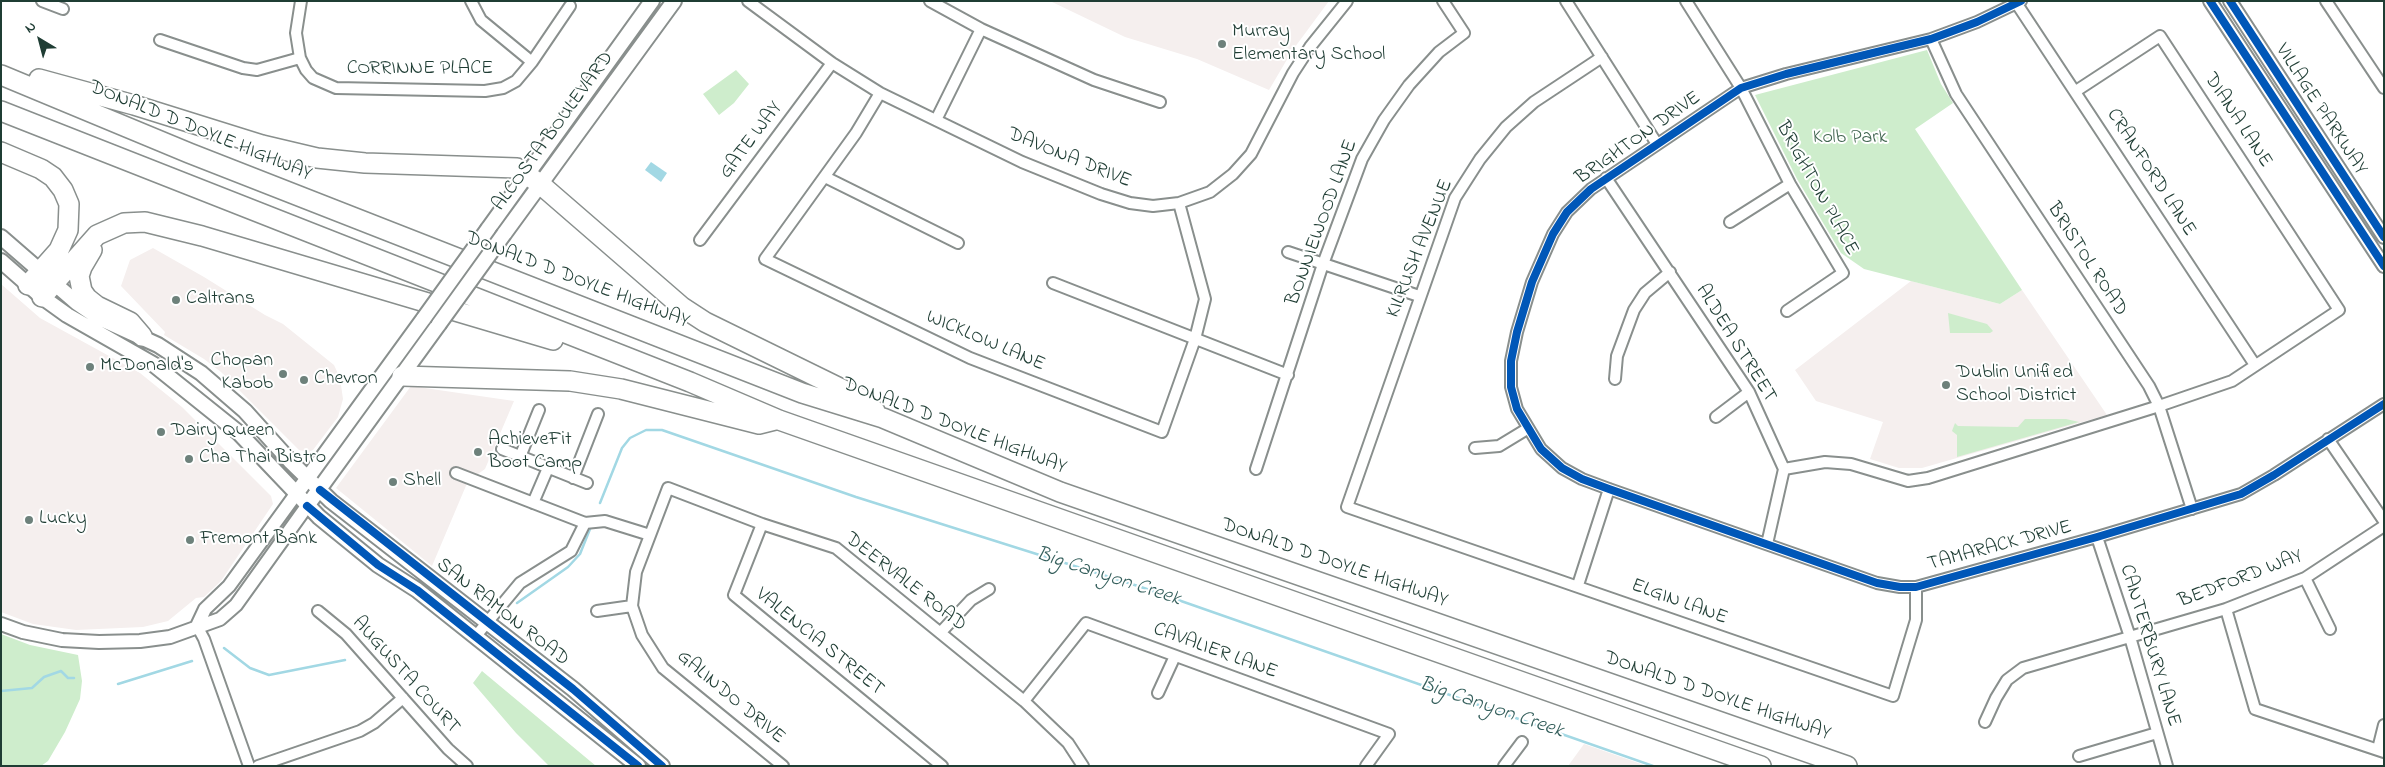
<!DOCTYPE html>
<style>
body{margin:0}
#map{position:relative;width:2385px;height:767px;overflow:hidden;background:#fff;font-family:"Indie Flower",sans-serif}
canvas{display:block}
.frame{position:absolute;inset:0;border:2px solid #1f3d34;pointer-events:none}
.north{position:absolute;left:15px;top:15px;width:50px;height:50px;-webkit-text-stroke:4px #fff;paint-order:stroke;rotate:323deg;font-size:14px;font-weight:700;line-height:20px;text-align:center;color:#1f3d34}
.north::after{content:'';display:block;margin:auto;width:18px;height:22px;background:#1f3d34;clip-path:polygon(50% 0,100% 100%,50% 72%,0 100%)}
</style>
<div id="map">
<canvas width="2385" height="767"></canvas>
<div class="frame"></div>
<div class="north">N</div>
</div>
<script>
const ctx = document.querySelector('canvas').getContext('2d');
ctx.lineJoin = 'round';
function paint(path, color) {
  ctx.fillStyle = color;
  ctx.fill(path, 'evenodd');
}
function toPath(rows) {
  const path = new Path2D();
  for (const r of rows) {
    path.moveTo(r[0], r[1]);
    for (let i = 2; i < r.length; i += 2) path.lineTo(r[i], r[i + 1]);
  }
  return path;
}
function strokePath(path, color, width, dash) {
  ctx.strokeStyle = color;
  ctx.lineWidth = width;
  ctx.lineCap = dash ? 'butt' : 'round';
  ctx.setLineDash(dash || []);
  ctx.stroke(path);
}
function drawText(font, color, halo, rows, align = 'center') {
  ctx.font = font + ' "Indie Flower",sans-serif';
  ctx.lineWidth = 4;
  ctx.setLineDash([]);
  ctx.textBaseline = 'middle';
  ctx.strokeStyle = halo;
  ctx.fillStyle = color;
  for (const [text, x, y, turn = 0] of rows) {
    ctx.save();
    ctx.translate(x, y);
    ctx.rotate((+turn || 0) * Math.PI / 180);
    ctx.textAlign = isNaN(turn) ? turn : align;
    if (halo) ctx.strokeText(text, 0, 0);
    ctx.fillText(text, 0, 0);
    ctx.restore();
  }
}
const built = toPath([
 [1050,1,1329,1,1292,51,1269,90,1197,59,1125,37],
 [153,248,204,277,265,315,283,324,334,365,340,378,343,399,338,417,313,450,309,452,299,450,221,372,204,359,164,335,165,332,121,286,130,260],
 [1911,281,2000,304,2022,290,2107,415,1922,468,1899,468,1870,459,1883,422,1816,401,1795,370],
 [1,284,40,318,140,373,182,407,271,496,273,504,221,581,204,597,196,598,168,621,143,627,76,630,33,624,1,612],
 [411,386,514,401,485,469,468,481,432,566,336,488],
 [1584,744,1647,766,1568,766]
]);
const green = toPath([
 [1927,50,1941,84,1953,103,1915,129,2022,290,2000,304,1864,269,1841,253,1797,179,1755,95],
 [736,70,749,84,734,103,719,115,703,94],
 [1948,313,1987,324,1993,331,1990,333,1950,333],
 [2025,419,2066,419,2079,422,1957,457,1957,435,1952,431,1955,423,1958,426,2018,427],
 [1,634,30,645,78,655,82,681,80,699,65,732,48,761,41,766,1,766],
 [482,671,596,766,549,766,516,733,473,683]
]);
const water = toPath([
 [651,162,667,173,661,182,645,170]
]);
const stream = toPath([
 [600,503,622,448,630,438,646,430,662,430,856,497,1141,587,1653,766],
 [517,603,568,567,580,554,590,529],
 [224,648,250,668,269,675,345,660],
 [118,684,192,661],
 [1,691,32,688,44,677,61,671,68,678,74,678]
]);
const minor = toPath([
 [42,1,63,9],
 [301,1,296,33,300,58,306,70,313,78,336,88,485,91,503,88,516,81,532,62,570,6],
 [471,1,481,20,532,62],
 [748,1,832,63,880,93,1022,162,1101,194,1130,203,1153,206,1179,203,1210,192,1233,174,1251,154,1293,73,1310,47,1347,1],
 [930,1,981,29,1094,80,1160,102],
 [1566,1,1657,144],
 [1686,1,1741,88,1790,184,1843,273,1787,311],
 [2015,1,2255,365],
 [2021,1,1977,22,1931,39,1786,74,1741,88,1591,189,1567,212,1553,234,1532,282,1517,332,1511,361,1511,387,1517,409,1541,449,1562,468,1582,479,1609,489,1877,583,1900,587,1916,587,2097,537,2241,494,2274,475,2384,404],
 [2326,1,2384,88],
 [1931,39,1956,94,2149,386,2159,406,2192,509],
 [160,40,243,68,257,70,300,58],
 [1602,57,1534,102,1506,127,1480,159,1455,198,1347,507,1893,696,1916,620,1916,587],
 [880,93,856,133,765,259,970,358,1162,432,1195,339,1205,299,1179,203],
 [936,120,981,29],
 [825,177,958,243],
 [1606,178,1749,392,1784,469,1767,544],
 [1730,222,1790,184],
 [700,240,832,63],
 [1288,252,1419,296],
 [1053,283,1288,375],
 [1615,379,1617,356,1634,310,1645,293,1670,272],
 [1716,417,1749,392],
 [2328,439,2384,521],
 [1475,448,1499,446,1527,429],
 [502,449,587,483],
 [520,457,539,410],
 [1256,469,1323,264,1362,159,1384,120,1409,85,1439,52,1464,33,1443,1],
 [1784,469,1825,462,1851,464,1908,481,1928,478,2159,406,2232,381,2339,310,2160,36,2076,91],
 [456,473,585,523],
 [573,478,598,414],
 [533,503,548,468],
 [762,524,734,595,942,766],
 [2097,537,2130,637,2167,766],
 [2305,578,2330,629],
 [1578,585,1609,489],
 [2226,609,2255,709,2384,752],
 [318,611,346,634,448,749,467,766],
 [597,611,632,606],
 [197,626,204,639,249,766],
 [941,632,971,600,989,589],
 [475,637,520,583,571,551,585,523,605,521,650,535],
 [1158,693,1175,656],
 [1024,701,1086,623,1389,734,1366,766],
 [1985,722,1996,698,2007,680,2023,668,2226,609,2305,578,2384,526],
 [2378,749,2384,725],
 [2079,756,2157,733],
 [258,766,360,731,374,723,403,698],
 [783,766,663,668,642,635,632,606,636,572,668,488,762,524,836,548,1024,701,1068,743,1083,766],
 [1504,766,1522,742]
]);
const tertiary = toPath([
 [2210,1,2384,266],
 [2230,1,2384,237],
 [1,624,23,632,62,640,99,642,140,641,170,637,220,619,236,605,307,506],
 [197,626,205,609,229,586,296,494]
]);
const secondary = toPath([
 [488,229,652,1],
 [504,234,674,1],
 [1,237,77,303,99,318,158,345,201,373,245,411,291,462,331,501,573,689,662,766],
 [1,261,42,297,67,315,153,364,239,433,319,517,378,565,417,590,638,766],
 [296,494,424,318],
 [307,506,439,324]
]);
const motorway = toPath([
 [1,75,189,153,802,393,883,418,1060,492,1847,766],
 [39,79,134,105,262,145,317,158,365,163,517,168,540,184,682,307,705,322,862,399,875,411],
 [1,111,690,382,779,420,1761,766],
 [1,152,41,169,53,177,63,190,69,204,68,230,59,250,28,285],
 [92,250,82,267,79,276,82,291,87,298,97,306,130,322,142,336],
 [42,297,97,235,124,223,145,222,202,236,553,340],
 [402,376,570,381,621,389,759,424,775,420]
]);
const secondaryBridge = toPath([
 [424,318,488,229],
 [439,324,504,234]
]);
const cycleway = toPath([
 [2021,1,1977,22,1931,39,1786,74,1741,88,1591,189,1567,212,1553,234,1532,282,1517,332,1511,361,1511,387,1517,409,1541,449,1562,468,1582,479,1609,489,1877,583,1900,587,1916,587,2097,537,2241,494,2274,475,2384,404],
 [2210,1,2384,266],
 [2230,1,2384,237],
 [320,490,573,689,662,766],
 [307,506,378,565,417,590,638,766]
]);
const markers = [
 [1222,44,5,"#6d817b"],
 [176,300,5,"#6d817b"],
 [90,367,5,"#6d817b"],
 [283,374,5,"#6d817b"],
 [304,380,5,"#6d817b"],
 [1946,385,5,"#6d817b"],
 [161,432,5,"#6d817b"],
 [478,452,5,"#6d817b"],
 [189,459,5,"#6d817b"],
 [393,482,5,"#6d817b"],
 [29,520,5,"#6d817b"],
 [190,540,5,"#6d817b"]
];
const poiNames = [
 ["Murray",1232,33],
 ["Elementary School",1232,56],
 ["Caltrans",186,300],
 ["Chopan",273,362,"right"],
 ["Kabob",273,385,"right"],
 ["McDonald's",100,367],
 ["Dublin Unified",1956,374],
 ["School District",1956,397],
 ["Chevron",314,380],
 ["Dairy Queen",171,432],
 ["AchieveFit",488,441],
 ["Boot Camp",488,464],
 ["Cha Thai Bistro",199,459],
 ["Shell",403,482],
 ["Lucky",39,520],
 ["Fremont Bank",200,540]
];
const streetNames = [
 ["CORRINNE PLACE",420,70],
 ["VILLAGE PARKWAY",2320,110,57],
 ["DIANA LANE",2237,121,57],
 ["DONALD D DOYLE HIGHWAY",200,132,22],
 ["ALCOSTA BOULEVARD",554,132,-54],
 ["BRIGHTON DRIVE",1639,139,-35],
 ["GATE WAY",752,141,-53],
 ["DAVONA DRIVE",1069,159,22],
 ["CRANFORD LANE",2150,173,57],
 ["BRIGHTON PLACE",1816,189,61],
 ["BONNIEWOOD LANE",1323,223,-70],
 ["KILRUSH AVENUE",1421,249,-68],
 ["BRISTOL ROAD",2086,260,57],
 ["DONALD D DOYLE HIGHWAY",577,281,21],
 ["WICKLOW LANE",985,342,23],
 ["ALDEA STREET",1735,344,58],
 ["DONALD D DOYLE HIGHWAY",954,427,21],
 ["TAMARACK DRIVE",2000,547,-15],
 ["DONALD D DOYLE HIGHWAY",1334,564,19],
 ["BEDFORD WAY",2241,580,-21],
 ["DEERVALE ROAD",905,583,38],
 ["ELGIN LANE",1679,603,20],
 ["SAN RAMON ROAD",502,613,38],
 ["VALENCIA STREET",819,643,39],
 ["CANTERBURY LANE",2149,646,73],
 ["CAVALIER LANE",1215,652,20],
 ["AUGUSTA COURT",405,676,48],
 ["DONALD D DOYLE HIGHWAY",1717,697,19],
 ["GALINDO DRIVE",730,698,40]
];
const parkNames = [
 ["Kolb Park",1850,139]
];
const waterNames = [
 ["Big Canyon Creek",1108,578,18],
 ["Big Canyon Creek",1491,709,19]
];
paint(built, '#f5efee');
paint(green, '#ceedcc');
paint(water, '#a2d8e4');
strokePath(stream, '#a2d8e4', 2.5);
strokePath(minor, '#898f8d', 14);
strokePath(tertiary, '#898f8d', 16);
strokePath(secondary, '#898f8d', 18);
strokePath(motorway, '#898f8d', 22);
strokePath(minor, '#fff', 10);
strokePath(tertiary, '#fff', 12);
strokePath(secondary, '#fff', 14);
strokePath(motorway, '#fff', 19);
strokePath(secondaryBridge, '#898f8d', 18, []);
strokePath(secondaryBridge, '#fff', 14);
strokePath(cycleway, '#0057b8', 8);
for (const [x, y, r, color] of markers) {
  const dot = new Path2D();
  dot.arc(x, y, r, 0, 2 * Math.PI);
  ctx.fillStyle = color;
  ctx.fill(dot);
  strokePath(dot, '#fff', 2);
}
drawText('20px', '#1f3d34', '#fff', poiNames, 'left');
drawText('20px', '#1f3d34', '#fff', streetNames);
drawText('20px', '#416550', '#fff', parkNames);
drawText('italic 21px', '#36605d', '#fff', waterNames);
</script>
